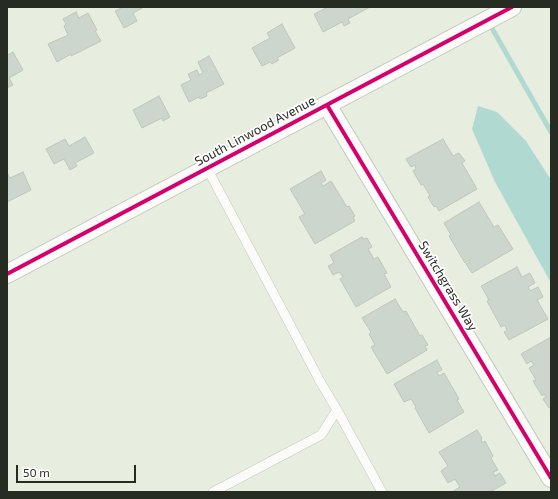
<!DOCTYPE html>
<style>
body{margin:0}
#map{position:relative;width:558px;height:499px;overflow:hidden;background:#e7eedf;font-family:"Exo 2",sans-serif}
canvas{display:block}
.frame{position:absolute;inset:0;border:8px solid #272c22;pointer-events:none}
.scale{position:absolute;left:16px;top:465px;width:120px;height:18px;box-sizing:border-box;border:2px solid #272c22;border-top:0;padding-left:5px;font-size:12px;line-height:14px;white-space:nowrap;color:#272c22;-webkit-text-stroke:3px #fff;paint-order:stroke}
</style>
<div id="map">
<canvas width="558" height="499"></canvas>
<div class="frame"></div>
<div class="scale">50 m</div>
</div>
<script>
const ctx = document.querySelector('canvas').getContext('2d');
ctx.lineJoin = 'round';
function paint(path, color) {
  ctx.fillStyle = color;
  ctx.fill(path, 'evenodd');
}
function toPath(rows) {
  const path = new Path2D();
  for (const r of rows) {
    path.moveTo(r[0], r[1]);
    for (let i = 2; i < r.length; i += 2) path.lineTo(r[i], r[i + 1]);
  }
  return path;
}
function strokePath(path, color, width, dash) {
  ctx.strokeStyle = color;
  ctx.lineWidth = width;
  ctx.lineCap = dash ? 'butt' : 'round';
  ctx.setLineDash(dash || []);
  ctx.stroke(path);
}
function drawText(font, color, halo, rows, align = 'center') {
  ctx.font = font + ' "Exo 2",sans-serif';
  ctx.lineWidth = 3.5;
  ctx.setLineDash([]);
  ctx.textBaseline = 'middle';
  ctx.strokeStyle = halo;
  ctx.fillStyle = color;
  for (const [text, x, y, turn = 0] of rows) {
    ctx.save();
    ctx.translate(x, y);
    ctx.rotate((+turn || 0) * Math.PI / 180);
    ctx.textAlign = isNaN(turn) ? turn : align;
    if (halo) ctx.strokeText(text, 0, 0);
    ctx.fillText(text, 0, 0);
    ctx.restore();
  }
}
const water = toPath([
 [478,106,497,112,526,141,551,180,551,283,495,182,472,129]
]);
const stream = toPath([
 [489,23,551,132]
]);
const building = toPath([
 [123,7,144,7,133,13,137,21,124,28,115,11,123,7],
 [328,7,370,7,348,19,350,23,344,26,342,22,323,32,314,14,328,7],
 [76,12,79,18,88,13,97,30,95,31,101,41,71,56,71,54,57,62,48,44,68,35,64,26,66,24,63,19,76,12],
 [282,24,295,48,277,58,279,60,272,64,270,62,262,66,252,48,270,38,267,33,282,24],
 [13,52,23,70,9,78,13,85,7,88,7,55,13,52],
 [209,56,224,84,206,93,207,96,200,99,199,97,189,102,181,85,191,80,188,74,197,70,199,75,203,73,198,62,209,56],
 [159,96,170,117,163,121,162,118,142,128,133,110,159,96],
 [85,137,94,153,75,163,77,166,70,170,64,159,54,164,46,149,65,139,69,146,85,137],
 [443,139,453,156,459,153,465,161,462,163,477,189,439,211,436,206,434,207,428,197,430,196,423,184,421,185,413,171,416,169,415,165,411,167,406,159,443,139],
 [321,171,326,180,321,183,323,186,331,181,347,207,349,206,355,216,353,217,355,221,315,244,299,217,305,214,290,189,321,171],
 [23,172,31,190,7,202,7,173,10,178,23,172],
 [479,202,494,227,498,225,513,249,472,273,466,264,470,262,469,260,465,263,449,236,451,235,444,223,479,202],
 [362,237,363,239,367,238,372,247,368,249,374,259,378,257,387,273,384,274,391,287,356,307,340,279,343,277,339,272,333,275,328,266,334,263,330,255,362,237],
 [517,267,522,277,530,273,535,283,528,287,530,291,538,287,543,297,537,300,548,319,509,340,504,332,507,330,505,325,501,327,487,301,489,300,481,286,517,267],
 [395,299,403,312,406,311,420,336,422,335,428,345,425,346,427,350,387,374,371,347,375,345,369,334,371,332,362,318,395,299],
 [551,337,551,407,549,408,543,399,546,397,544,394,542,396,533,381,536,380,529,368,534,365,531,361,527,364,521,354,551,337],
 [437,360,442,370,437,372,439,376,444,373,459,399,457,400,464,412,429,433,415,408,416,407,411,399,404,402,394,384,437,360],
 [477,430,482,438,481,439,482,443,485,441,493,456,491,458,498,470,493,472,495,476,500,473,506,483,490,492,452,492,460,487,455,479,448,483,441,471,448,466,439,452,477,430]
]);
const lane = toPath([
 [207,168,321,383,337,410,321,435,213,492],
 [337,410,382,492]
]);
const street = toPath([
 [327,105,551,478],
 [7,274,512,7]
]);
const cycleway = toPath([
 [327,105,551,478],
 [7,274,512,7]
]);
const streetNames = [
 ["South Linwood Avenue",255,131,-28],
 ["Switchgrass Way",448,286,59]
];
paint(water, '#b0d9d2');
strokePath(stream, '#b0d9d2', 5);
paint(building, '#cdd6cc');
strokePath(building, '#bdc6bc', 1);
strokePath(lane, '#c4c9bd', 10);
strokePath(street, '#c4c9bd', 20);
strokePath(lane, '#fbfcfa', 9);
strokePath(street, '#fbfcfa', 18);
strokePath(cycleway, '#d6006c', 4);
drawText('13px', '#272c22', '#fff', streetNames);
</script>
